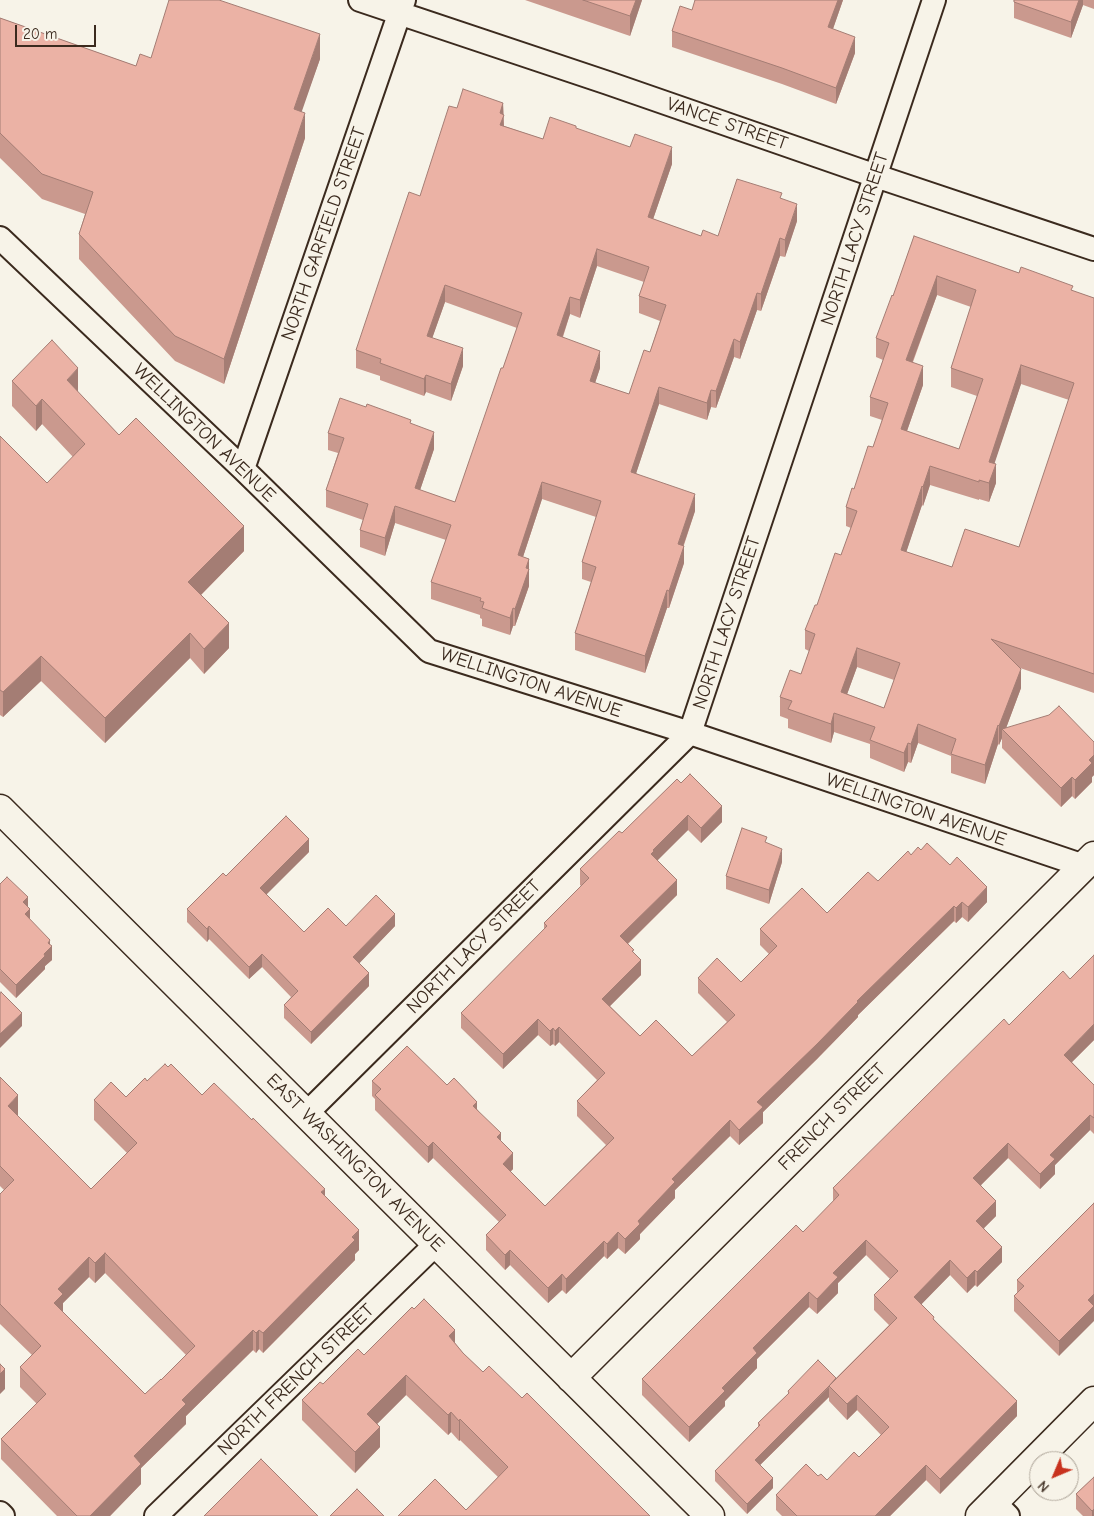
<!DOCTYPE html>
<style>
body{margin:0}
#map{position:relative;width:1094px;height:1516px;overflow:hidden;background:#f7f3e8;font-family:"Comic Neue",sans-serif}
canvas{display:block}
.north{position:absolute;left:1029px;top:1451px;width:50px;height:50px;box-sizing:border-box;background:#f7f3e8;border:1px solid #aca397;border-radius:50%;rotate:225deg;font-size:14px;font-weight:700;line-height:20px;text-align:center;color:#3b2a1e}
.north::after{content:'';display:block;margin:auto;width:18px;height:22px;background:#c8321e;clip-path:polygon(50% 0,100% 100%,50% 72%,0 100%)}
.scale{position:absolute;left:15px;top:25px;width:81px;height:22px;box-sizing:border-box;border:2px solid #3b2a1e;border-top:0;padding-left:6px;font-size:15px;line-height:18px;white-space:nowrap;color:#3b2a1e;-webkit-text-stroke:4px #f7f3e8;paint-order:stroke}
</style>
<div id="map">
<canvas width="1094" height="1516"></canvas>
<div class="north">N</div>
<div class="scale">20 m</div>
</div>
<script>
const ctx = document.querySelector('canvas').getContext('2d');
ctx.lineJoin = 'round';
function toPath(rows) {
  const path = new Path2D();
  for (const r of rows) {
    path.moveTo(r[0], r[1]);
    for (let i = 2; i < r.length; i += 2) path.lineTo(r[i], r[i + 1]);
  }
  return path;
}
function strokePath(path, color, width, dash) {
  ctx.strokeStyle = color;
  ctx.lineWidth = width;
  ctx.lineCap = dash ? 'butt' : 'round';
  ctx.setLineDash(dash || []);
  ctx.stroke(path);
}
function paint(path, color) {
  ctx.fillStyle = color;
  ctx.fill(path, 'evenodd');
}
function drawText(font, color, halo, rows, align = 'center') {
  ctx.font = font + ' "Comic Neue",sans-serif';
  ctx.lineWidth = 4;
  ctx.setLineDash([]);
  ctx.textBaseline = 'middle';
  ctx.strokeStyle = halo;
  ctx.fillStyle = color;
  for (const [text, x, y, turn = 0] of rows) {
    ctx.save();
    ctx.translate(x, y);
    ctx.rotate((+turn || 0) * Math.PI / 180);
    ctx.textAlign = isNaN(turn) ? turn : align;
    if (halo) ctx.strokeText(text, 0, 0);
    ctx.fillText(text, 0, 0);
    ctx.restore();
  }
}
const minor = toPath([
 [360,0,608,83,876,176,1094,249],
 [0,238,243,469,429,651,690,733,1084,866],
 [243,469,404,0],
 [306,1114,690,733,934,0],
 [994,1502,1008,1516],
 [0,1513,3,1516],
 [156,1516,436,1244]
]);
const tertiary = toPath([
 [0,809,710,1516],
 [571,1378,1094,856],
 [980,1516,1094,1401]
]);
const wall = toPath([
 [525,0,642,0,630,36],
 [843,0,833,29,855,53,836,104,782,84,672,47,672,31,692,10],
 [1014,0,1094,0,1094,9,1083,5,1071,38,1014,18],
 [0,18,136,66,151,58,320,59,301,111,305,138,224,384,175,361,79,259,79,234,85,214,42,199,0,158],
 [503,103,504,126,543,139,576,129,672,164,653,219,701,236,718,236,782,199,797,221,785,257,780,256,761,311,757,310,740,359,734,357,716,408,711,407,707,420,659,404,636,473,695,511,684,545,684,563,669,608,667,608,645,673,575,650,575,633,591,582,582,579,582,562,596,517,542,499,523,557,529,559,529,586,515,626,513,626,510,635,482,626,482,619,480,618,480,615,431,599,431,582,446,540,395,523,385,556,360,547,360,530,363,520,326,507,326,490,338,453,328,450,328,433,411,424,434,449,420,490,455,502,503,368,517,328,445,302,432,338,463,366,451,401,426,392,424,396,380,380,380,376,356,368,356,350,457,108],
 [597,266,644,282,639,296,639,313,660,321,650,352,629,394,595,383,600,368,563,337,570,314,580,318],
 [914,236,1019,273,1094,298,1094,693,1020,668,1021,688,1006,728,1094,742,1094,775,1092,777,1092,782,1075,799,1072,796,1061,807,1002,748,1002,738,999,745,998,744,985,784,951,773,951,756,918,743,911,763,908,762,904,772,870,758,870,744,834,732,831,743,788,728,788,719,780,716,780,697,801,674,809,651,805,649,805,630,841,555,851,528,846,526,846,507,873,447,882,420,870,416,870,397,883,360,876,357,876,338,893,296],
 [937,295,971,307,951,368,951,387,977,396,959,449,907,431,923,385,913,362],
 [1021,384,1069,400,1019,547,952,567,906,552,922,505,923,506,930,485,979,500,979,499,989,502,996,483,994,463],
 [857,667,894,680,884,708,847,694],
 [12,381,78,392,119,435,244,551,201,595,229,648,204,674,190,658,105,743,41,681,3,717,0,715,0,436,47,483,73,457,42,424,36,431,12,406],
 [677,779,722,822,701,843,688,830,657,860,677,895,628,944,634,953,641,975,610,1006,640,1036,692,1056,727,1022,698,993,698,978,741,982,769,954,760,945,760,929,827,913,878,881,911,855,987,902,968,922,962,917,956,923,954,921,905,969,858,1015,858,1017,817,1059,763,1112,763,1123,739,1145,730,1136,675,1190,675,1198,640,1234,640,1239,625,1254,618,1248,607,1259,604,1256,566,1294,562,1290,548,1303,510,1265,505,1270,486,1250,486,1235,499,1222,433,1158,428,1163,375,1110,375,1099,372,1096,372,1081,447,1085,477,1109,501,1141,513,1169,510,1172,545,1206,606,1145,577,1116,577,1101,597,1080,559,1042,555,1046,553,1044,550,1046,538,1035,503,1069,461,1028,461,1013,544,930,544,923,581,886,580,885,580,869,622,833],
 [309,852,266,894,304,932,346,926,395,926,359,963,369,986,311,1044,284,1018,284,1005,291,997,262,967,249,979,209,939,207,942,187,922,187,909,226,876],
 [782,862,769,904,726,889,726,876],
 [0,884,28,907,30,920,50,945,52,960,45,966,45,969,16,998,0,982],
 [1009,1025,1094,1040,1072,1062,1094,1085,1094,1134,1090,1130,1055,1165,1055,1174,1040,1189,1008,1158,981,1185,996,1216,984,1228,1002,1262,977,1287,975,1285,967,1293,950,1275,921,1304,1017,1416,940,1494,926,1480,890,1516,782,1516,776,1510,776,1495,818,1476,827,1480,859,1457,881,1435,857,1410,847,1420,829,1401,829,1397,760,1465,773,1488,747,1514,715,1481,715,1471,758,1427,758,1423,788,1394,788,1391,836,1378,889,1325,874,1310,874,1295,890,1279,866,1255,838,1283,838,1293,817,1314,809,1307,757,1359,757,1368,725,1401,725,1406,689,1442,642,1395,642,1379,803,1232,833,1202,833,1188],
 [0,1077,18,1115,18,1116,91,1189,127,1153,94,1120,94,1100,126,1097,147,1081,202,1095,325,1196,359,1250,355,1254,355,1260,263,1353,259,1349,256,1353,253,1350,186,1416,186,1424,141,1468,141,1484,110,1516,57,1516,1,1459,1,1439,37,1404,20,1387,20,1367,32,1355,0,1324,0,1194,4,1190,0,1186],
 [105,1273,186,1355,161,1380,145,1394,63,1313,63,1303,89,1277,95,1283],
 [1094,1203,1059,1356,1014,1311,1014,1296,1017,1293,1017,1280],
 [455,1343,463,1353,483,1372,522,1398,650,1516,466,1510,498,1477,460,1440,459,1441,451,1432,448,1435,406,1395,377,1424,380,1447,355,1473,302,1420,302,1400,323,1384,364,1355],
 [1094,1477,1094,1516,1083,1516,1076,1509,1076,1494]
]);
const shadedWall = toPath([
 [636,0,642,0,630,36,630,16],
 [838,0,843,0,828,43,828,27],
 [1079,0,1083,0,1083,5,1071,38,1071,22],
 [320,34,320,59,294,134,294,109],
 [855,37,855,53,836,104,836,88],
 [503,103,504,132,500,142,500,113],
 [305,113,305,138,224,384,224,359],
 [672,147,672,164,648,234,648,217],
 [797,204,797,221,785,257,785,240],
 [780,238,780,256,761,311,761,294],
 [597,249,597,266,580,318,580,300],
 [937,276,937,295,906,379,906,360],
 [445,285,445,302,427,353,427,336],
 [757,293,757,310,740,359,740,342],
 [570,297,570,314,557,353,557,335],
 [734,339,734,357,716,408,716,391],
 [463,348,463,366,451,401,451,384],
 [600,351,600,368,590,398,590,381],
 [1021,365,1021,384,989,480,989,462],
 [923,366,923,385,901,448,901,429],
 [78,368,78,393,67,380],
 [426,375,426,392,424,396,424,379],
 [659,387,659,404,631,489,631,472],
 [711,390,711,407,707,420,707,403],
 [42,399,42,424,36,431,36,406],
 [434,432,434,449,415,505,415,488],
 [996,464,996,483,989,502,989,483],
 [930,466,930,485,923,506,923,487],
 [542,482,542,499,518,572,518,555],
 [922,486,922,505,901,568,901,550],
 [695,494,695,511,678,561,678,544],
 [395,506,395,523,385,556,385,538],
 [244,526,244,551,188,608,188,582],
 [684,546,684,563,669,608,669,591],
 [529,559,529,586,515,626,515,609,526,568],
 [667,590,667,608,645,673,645,656],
 [513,608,513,626,510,635,510,618],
 [229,623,229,648,204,674,204,649],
 [190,633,190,658,105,743,105,718],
 [857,648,857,667,841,711,841,692],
 [41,656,41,681,3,717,3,692],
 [1021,669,1021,688,1005,731,1002,729,1002,738,999,745,999,726],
 [834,713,834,732,831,743,831,724],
 [918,724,918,743,911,763,911,744],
 [998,725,998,744,985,784,985,765],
 [908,743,908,762,904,772,904,753],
 [1094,755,1094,775,1092,777,1092,782,1075,799,1075,780,1089,760],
 [1072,777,1072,796,1061,807,1061,788],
 [722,806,722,822,701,843,701,828],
 [688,815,688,830,654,864,651,854,653,850],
 [309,839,309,852,260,901,260,888],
 [782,849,782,862,769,904,769,890],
 [677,880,677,895,620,951,620,936],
 [987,887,987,902,968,922,968,907],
 [28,897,28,910,23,902],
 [962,902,962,917,956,923,956,908],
 [954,906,954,921,858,1015,858,1017,817,1059,763,1112,763,1123,739,1145,739,1130,757,1102,857,1001],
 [30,909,30,922,25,914],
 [395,914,395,926,353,970,353,957],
 [209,926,209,939,207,942,207,929],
 [50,940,50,947,52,946,52,960,45,966,45,969,16,998,16,985,44,954,48,943],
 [262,954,262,967,249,979,249,967],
 [641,960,641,975,602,1014,602,999],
 [369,973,369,986,311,1044,311,1032],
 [22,1013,22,1026,0,1048,0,1034],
 [538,1019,538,1035,503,1069,503,1054],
 [1094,1024,1094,1040,1064,1070,1064,1055],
 [559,1027,559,1042,555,1046,555,1031],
 [553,1028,553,1044,550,1046,550,1031],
 [18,1095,18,1115,8,1126,8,1106],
 [477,1102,477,1117,473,1106],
 [1090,1115,1090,1130,1055,1165,1055,1174,1040,1189,1040,1174,1050,1155],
 [730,1120,730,1136,675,1190,675,1198,640,1234,640,1239,625,1254,625,1239,638,1221,672,1179],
 [501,1133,501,1148,497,1137],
 [433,1142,433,1158,428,1163,428,1147],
 [1008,1143,1008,1158,973,1193,973,1178],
 [513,1153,513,1169,503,1179,503,1164],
 [325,1189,325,1208,321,1192],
 [996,1201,996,1216,976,1236,976,1221],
 [359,1230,359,1250,355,1254,355,1260,263,1353,263,1333],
 [618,1232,618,1248,607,1259,607,1244],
 [866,1240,866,1255,838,1283,838,1293,817,1314,817,1299,833,1273],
 [604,1241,604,1256,566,1294,566,1279],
 [1002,1247,1002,1262,977,1287,977,1272],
 [510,1250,510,1265,505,1270,505,1255],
 [105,1253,105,1273,95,1283,95,1263],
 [89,1257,89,1277,63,1303,63,1314,54,1303,58,1289],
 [950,1260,950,1275,914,1312,914,1297],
 [975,1270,975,1285,967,1293,967,1278],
 [562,1274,562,1290,548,1303,548,1288],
 [809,1292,809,1307,757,1359,757,1368,725,1401,725,1406,689,1442,689,1427,722,1388,753,1348],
 [1094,1294,1094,1321,1059,1356,1059,1341,1088,1300],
 [253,1330,253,1350,186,1416,186,1424,141,1468,141,1484,110,1516,90,1516,134,1456,182,1400],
 [259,1330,259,1349,256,1353,256,1333],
 [455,1330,455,1350,449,1336],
 [5,1369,5,1389,0,1394,0,1374],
 [406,1375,406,1395,367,1434,367,1414],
 [829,1387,829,1397,755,1470,755,1460],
 [857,1395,857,1410,847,1420,847,1404],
 [1017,1401,1017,1416,940,1494,940,1479],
 [451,1412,451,1432,448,1435,448,1415],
 [460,1419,460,1440,459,1441,459,1421],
 [380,1427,380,1447,355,1473,355,1452],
 [926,1465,926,1480,890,1516,875,1516],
 [773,1478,773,1488,747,1514,747,1504],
 [1094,1509,1094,1516,1092,1516,1092,1511]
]);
const building = toPath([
 [169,0,219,0,320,34,294,109,305,113,224,359,175,336,79,234,93,192,42,174,0,133,0,18,136,66,140,54,151,58,169,0],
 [583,0,636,0,630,16,583,0],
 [695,0,838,0,828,27,855,37,836,88,782,68,672,31,680,6,692,10,695,0],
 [1014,0,1079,0,1071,22,1014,2,1014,0],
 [463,89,503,103,500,113,504,115,500,125,543,139,550,117,576,126,576,128,630,147,635,134,672,147,648,217,701,236,703,230,718,236,737,179,782,193,780,198,797,204,785,240,780,238,761,294,757,293,740,342,734,339,716,391,711,390,707,403,659,387,631,472,695,494,678,544,684,546,669,591,667,590,645,656,575,633,596,567,582,562,601,501,542,482,518,555,529,559,526,568,529,569,515,609,513,608,510,618,482,608,484,602,480,601,481,598,431,582,451,525,395,506,385,538,360,530,368,504,326,490,344,438,328,433,340,398,366,407,367,404,411,420,410,423,434,432,415,488,455,502,501,368,503,368,522,313,445,285,427,336,463,348,451,384,426,375,424,379,380,363,381,359,356,350,409,192,420,196,449,106,457,108,463,89],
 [597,249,649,267,639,296,666,305,650,352,644,350,629,394,590,381,600,351,557,335,570,297,580,300,597,249],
 [914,236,1019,273,1021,267,1073,286,1071,290,1094,298,1094,674,991,639,1021,669,999,726,998,725,985,765,951,754,956,739,918,724,911,744,908,743,904,753,870,740,875,727,834,713,831,724,788,709,792,701,780,697,790,670,801,674,815,634,805,630,815,605,817,605,835,553,841,555,857,511,846,507,852,488,854,489,868,446,873,447,888,403,870,397,889,343,876,338,892,295,893,296,914,236],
 [937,276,976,290,951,368,983,379,959,449,901,429,923,366,906,360,937,276],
 [1021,365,1074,383,1019,547,965,529,952,567,901,550,922,486,923,487,930,466,979,482,979,480,989,483,996,464,989,462,1021,365],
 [857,648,900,663,884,708,841,692,857,648],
 [52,340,78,368,67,380,119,435,136,418,244,526,188,582,229,623,204,649,190,633,105,718,41,656,3,692,0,690,0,436,47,483,85,444,42,399,36,406,12,381,52,340],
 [1059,706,1094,742,1094,755,1089,760,1092,763,1075,780,1072,777,1061,788,1002,729,1049,715,1059,706],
 [690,774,722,806,701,828,688,815,653,850,654,851,651,854,677,880,620,936,634,950,632,951,641,960,602,999,640,1036,656,1020,692,1056,735,1015,698,978,717,958,741,982,777,946,760,929,802,888,827,913,868,872,878,881,908,851,911,855,918,847,921,850,927,843,950,865,957,857,987,887,968,907,962,902,956,908,954,906,905,954,857,1001,858,1002,817,1044,757,1102,763,1107,739,1130,730,1120,672,1179,675,1182,638,1221,640,1224,625,1239,618,1232,607,1244,604,1241,566,1279,562,1274,548,1288,510,1250,505,1255,486,1235,506,1215,433,1142,428,1147,375,1095,381,1089,372,1081,407,1046,447,1085,454,1078,477,1102,473,1106,501,1133,497,1137,513,1153,503,1164,545,1206,614,1138,577,1101,605,1073,559,1027,555,1031,553,1028,550,1031,538,1019,503,1054,461,1013,547,926,544,923,589,878,580,869,619,831,622,833,677,779,681,783,690,774],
 [286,816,309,839,260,888,304,932,328,908,346,926,376,895,395,914,353,957,369,973,311,1032,284,1005,298,991,262,954,249,967,209,926,207,929,187,909,223,873,226,876,286,816],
 [742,828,767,837,765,842,782,849,769,890,726,876,742,828],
 [7,877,28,897,23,902,30,909,25,914,50,940,48,943,52,946,44,954,45,956,16,985,0,969,0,884,7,877],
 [1094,955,1094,1024,1064,1055,1094,1085,1094,1118,1090,1115,1050,1155,1055,1159,1040,1174,1008,1143,973,1178,996,1201,976,1221,1002,1247,977,1272,975,1270,967,1278,950,1260,914,1297,934,1317,933,1319,1017,1401,940,1479,926,1465,875,1516,797,1516,776,1495,806,1464,818,1476,821,1474,827,1480,854,1452,859,1457,889,1427,857,1395,847,1404,829,1386,897,1318,874,1295,898,1271,866,1240,833,1273,838,1277,817,1299,809,1292,753,1348,757,1353,722,1388,725,1391,689,1427,642,1379,796,1225,803,1232,839,1195,833,1188,1004,1019,1009,1025,1063,971,1070,979,1094,955],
 [1,992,22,1013,0,1034,0,994,1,992],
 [165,1064,168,1067,171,1064,202,1095,214,1083,252,1120,253,1118,325,1189,321,1192,359,1230,352,1237,355,1240,263,1333,259,1330,256,1333,253,1330,182,1400,186,1404,134,1456,141,1464,90,1516,77,1516,1,1439,46,1394,20,1367,41,1346,0,1304,0,1194,14,1180,0,1166,0,1077,18,1095,8,1106,91,1189,137,1143,94,1100,111,1082,126,1097,145,1078,147,1081,165,1064],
 [105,1253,195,1346,161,1380,161,1379,145,1394,54,1303,63,1294,58,1289,89,1257,95,1263,105,1253],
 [1094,1203,1094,1294,1088,1300,1094,1306,1059,1341,1014,1296,1024,1286,1017,1280,1094,1203],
 [424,1299,455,1330,449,1336,463,1353,483,1372,489,1366,522,1398,527,1393,650,1516,398,1516,435,1479,466,1510,508,1467,460,1419,459,1421,451,1412,448,1415,406,1375,367,1414,380,1427,355,1452,302,1400,320,1382,323,1384,358,1349,364,1355,412,1307,414,1309,424,1299],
 [818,1360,836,1378,829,1386,755,1460,773,1478,747,1504,715,1471,760,1425,758,1423,789,1393,788,1391,818,1360],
 [0,1364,5,1369,0,1374,0,1364],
 [261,1459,318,1516,204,1516,261,1459],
 [1094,1477,1094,1509,1092,1511,1076,1494,1094,1477],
 [357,1489,384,1516,330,1516,357,1489]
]);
const streetNames = [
 ["VANCE STREET",727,124,19],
 ["NORTH GARFIELD STREET",324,234,-71],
 ["NORTH LACY STREET",855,239,-72],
 ["WELLINGTON AVENUE",204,433,44],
 ["NORTH LACY STREET",727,623,-72],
 ["WELLINGTON AVENUE",531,683,18],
 ["WELLINGTON AVENUE",916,810,19],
 ["NORTH LACY STREET",474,947,-45],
 ["FRENCH STREET",832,1117,-45],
 ["EAST WASHINGTON AVENUE",355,1163,45],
 ["NORTH FRENCH STREET",296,1380,-44]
];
strokePath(minor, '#3b2a1e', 26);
strokePath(tertiary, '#3b2a1e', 31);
strokePath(minor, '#f7f3e8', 22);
strokePath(tertiary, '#f7f3e8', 28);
paint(wall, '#ca998e');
paint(shadedWall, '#a47d74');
paint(building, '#ebb2a5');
strokePath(building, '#a47d74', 1);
drawText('19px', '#3b2a1e', '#f7f3e8', streetNames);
</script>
